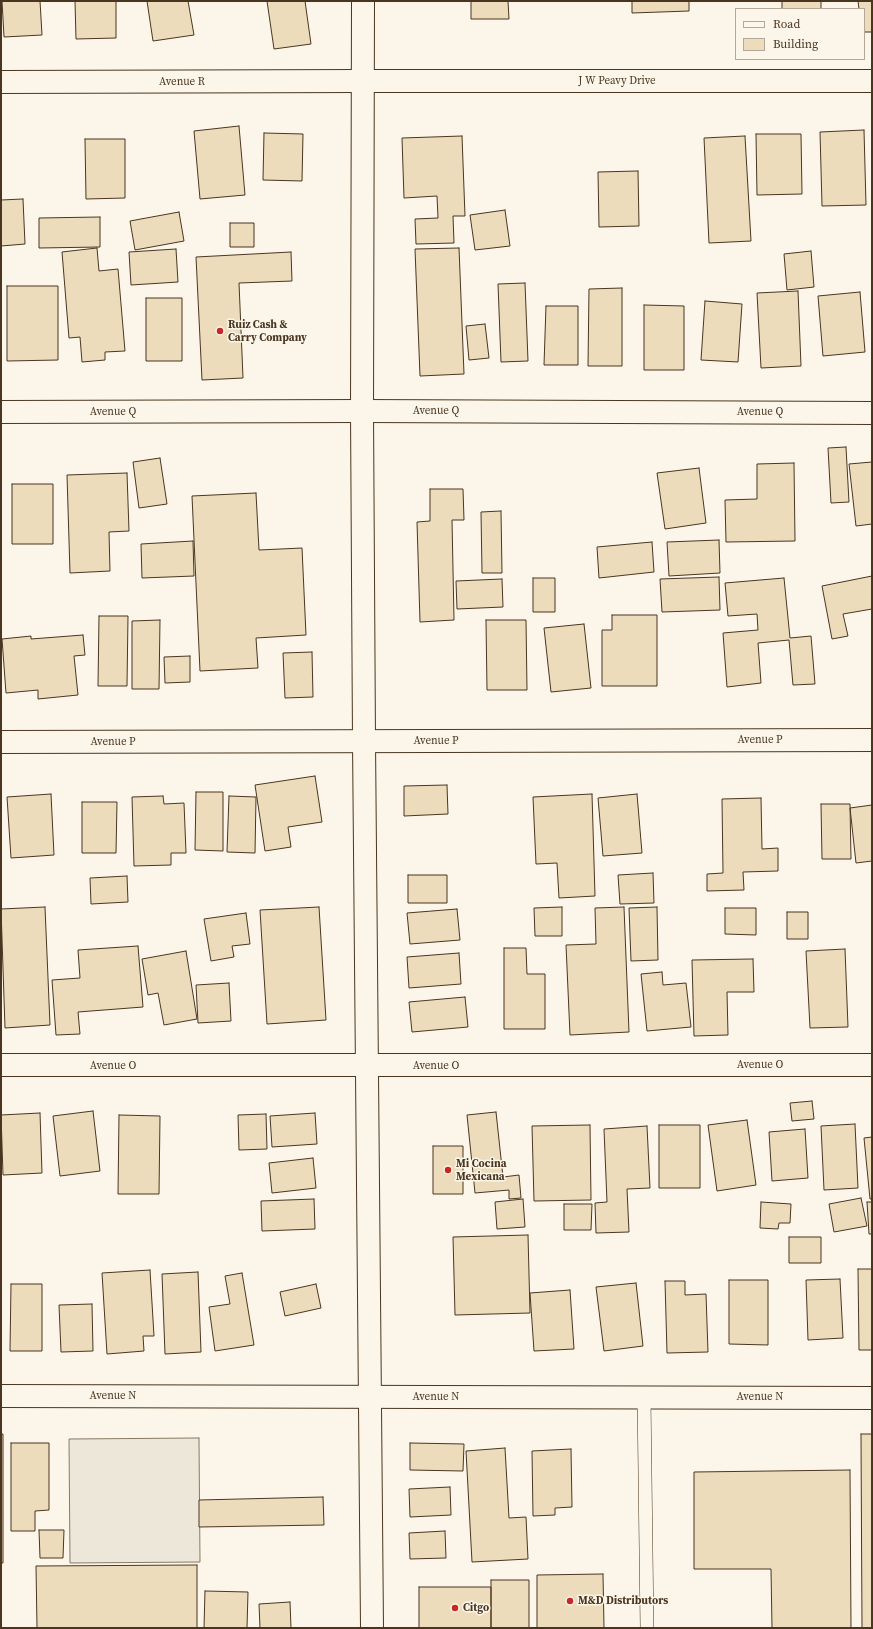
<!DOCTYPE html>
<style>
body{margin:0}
#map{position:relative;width:873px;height:1629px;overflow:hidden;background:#fbf6e9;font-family:"Source Serif 4",serif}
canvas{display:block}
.frame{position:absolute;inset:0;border:2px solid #4a3520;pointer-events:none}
.legend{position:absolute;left:735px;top:8px;width:130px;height:52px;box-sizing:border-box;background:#fbf6e9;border:1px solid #b4a999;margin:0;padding:5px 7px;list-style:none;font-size:12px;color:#4a3520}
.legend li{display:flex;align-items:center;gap:8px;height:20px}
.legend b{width:20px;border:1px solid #b4a999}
</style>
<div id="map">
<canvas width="873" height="1629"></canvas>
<div class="frame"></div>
<ul class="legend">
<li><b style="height:5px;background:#fbf6e9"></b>Road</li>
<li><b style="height:11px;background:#ecdcbc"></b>Building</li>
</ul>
</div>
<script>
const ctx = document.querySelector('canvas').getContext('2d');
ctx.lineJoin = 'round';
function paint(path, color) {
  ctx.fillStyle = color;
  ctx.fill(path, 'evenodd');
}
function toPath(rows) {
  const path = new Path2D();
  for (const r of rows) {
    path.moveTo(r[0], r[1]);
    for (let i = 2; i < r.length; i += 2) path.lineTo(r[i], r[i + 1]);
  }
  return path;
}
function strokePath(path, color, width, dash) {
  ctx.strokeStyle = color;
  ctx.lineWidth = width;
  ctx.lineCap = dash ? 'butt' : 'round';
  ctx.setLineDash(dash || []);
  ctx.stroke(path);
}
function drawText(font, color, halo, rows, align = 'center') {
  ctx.font = font + ' "Source Serif 4",serif';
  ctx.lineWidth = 3;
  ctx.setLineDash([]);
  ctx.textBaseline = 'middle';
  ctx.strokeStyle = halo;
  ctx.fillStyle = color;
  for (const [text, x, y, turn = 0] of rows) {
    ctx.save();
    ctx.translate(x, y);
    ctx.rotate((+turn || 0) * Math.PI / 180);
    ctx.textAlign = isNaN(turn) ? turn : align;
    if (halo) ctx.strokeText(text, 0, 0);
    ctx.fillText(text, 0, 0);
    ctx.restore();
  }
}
const parking = toPath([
 [199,1438,200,1562,70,1563,69,1439,199,1438]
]);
const building = toPath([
 [2,1,40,1,42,35,4,37,2,1],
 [75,1,116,1,116,38,76,39,75,1],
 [147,1,188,1,194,35,153,41,147,1],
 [267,1,305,1,311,44,274,49,267,1],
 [471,1,508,1,509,19,471,19,471,1],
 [632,1,689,1,689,11,632,13,632,1],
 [782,1,821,1,821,9,782,9,782,1],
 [858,1,872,1,872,32,864,32,864,9,859,9,858,1],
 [239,126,245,195,200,199,194,131,239,126],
 [864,130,866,205,822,206,820,132,864,130],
 [264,133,303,134,302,181,263,180,264,133],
 [756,134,801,134,802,194,757,195,756,134],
 [462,136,465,216,453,216,454,243,416,244,415,219,438,218,437,196,404,198,402,138,462,136],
 [745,136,751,241,709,243,704,138,745,136],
 [85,139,125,139,125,198,86,199,85,139],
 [638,171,639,226,599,227,598,172,638,171],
 [23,199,25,244,1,246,1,200,23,199],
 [505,210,510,246,475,250,470,215,505,210],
 [179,212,184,241,135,250,130,221,179,212],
 [100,217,100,247,39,248,39,218,100,217],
 [230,223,254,223,254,247,230,247,230,223],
 [97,248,99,271,118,269,125,351,105,352,105,360,82,362,80,337,69,338,62,252,97,248],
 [459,248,464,374,420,376,415,249,459,248],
 [176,249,178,282,131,285,129,252,176,249],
 [811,251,814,287,787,290,784,254,811,251],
 [291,252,292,281,239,283,243,378,202,380,196,257,291,252],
 [525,283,528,361,501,362,498,284,525,283],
 [7,286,58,286,58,360,7,361,7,286],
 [622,288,622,366,588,366,589,289,622,288],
 [798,291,801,366,761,368,757,293,798,291],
 [860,292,865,352,823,356,818,296,860,292],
 [146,298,182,298,182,361,146,361,146,298],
 [705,301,742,304,738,362,701,360,705,301],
 [644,305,684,306,684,370,644,370,644,305],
 [546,306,578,306,578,365,544,365,546,306],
 [485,324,489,358,469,360,466,326,485,324],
 [846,447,849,502,831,503,828,448,846,447],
 [160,458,167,504,139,508,133,462,160,458],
 [872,462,872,524,856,526,849,464,872,462],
 [794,463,795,541,726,542,725,500,757,499,757,464,794,463],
 [699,468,706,523,665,529,657,473,699,468],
 [127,473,129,531,109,532,110,571,70,573,67,475,127,473],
 [12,484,53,484,53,544,12,544,12,484],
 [430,489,463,489,464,520,452,520,454,620,420,622,417,522,430,521,430,489],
 [256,493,259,550,302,548,306,635,256,638,258,668,200,671,192,496,256,493],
 [501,511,502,573,482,573,481,512,501,511],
 [719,540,720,573,669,576,667,542,719,540],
 [193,541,194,576,142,578,141,544,193,541],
 [652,542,654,572,599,578,597,547,652,542],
 [872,576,872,609,843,614,848,636,832,639,822,586,872,576],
 [719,577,720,610,662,612,660,579,719,577],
 [533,578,555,578,555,612,533,612,533,578],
 [784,578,790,638,811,636,815,684,793,685,789,640,758,643,761,683,727,687,723,633,758,630,757,614,728,616,725,583,784,578],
 [502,579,503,607,457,609,456,581,502,579],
 [612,615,657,615,657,686,602,686,602,630,612,630,612,615],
 [99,616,128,616,127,686,98,686,99,616],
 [160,620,159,689,132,689,132,621,160,620],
 [486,620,526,620,527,690,487,690,486,620],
 [584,624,591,688,551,692,544,628,584,624],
 [83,635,85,655,74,656,78,695,38,699,38,690,6,693,2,639,31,636,31,639,83,635],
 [312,652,313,697,285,698,283,653,312,652],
 [190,656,190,682,165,683,164,657,190,656],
 [315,776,322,822,288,827,291,847,265,851,255,785,315,776],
 [447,785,448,814,404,816,404,786,447,785],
 [196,792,223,792,223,851,195,850,196,792],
 [51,794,54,855,11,858,7,797,51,794],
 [592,794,595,896,559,898,557,863,536,864,533,797,592,794],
 [637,794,642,853,603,856,598,798,637,794],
 [163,796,164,804,184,803,186,853,171,853,171,865,134,866,132,797,163,796],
 [229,796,256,797,255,853,227,852,229,796],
 [761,798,762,849,778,848,778,871,743,872,744,890,707,891,707,874,723,873,722,799,761,798],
 [82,802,117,802,116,853,82,853,82,802],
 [821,804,850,804,851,859,822,859,821,804],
 [872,805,872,861,856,863,850,808,872,805],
 [653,873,654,903,620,904,618,875,653,873],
 [408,875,447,875,447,903,408,903,408,875],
 [127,876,128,902,91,904,90,878,127,876],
 [45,907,50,1025,5,1028,1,909,45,907],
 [319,907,326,1020,267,1024,260,910,319,907],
 [562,907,562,936,535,936,534,908,562,907],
 [624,907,629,1032,570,1035,566,945,596,944,595,908,624,907],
 [657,907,658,960,631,961,629,908,657,907],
 [725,908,756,908,756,935,725,934,725,908],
 [457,909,460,940,410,944,407,913,457,909],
 [787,912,808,912,808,939,787,939,787,912],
 [246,913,250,944,232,946,234,957,211,961,204,919,246,913],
 [138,946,143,1007,78,1012,80,1034,56,1035,52,980,80,978,78,950,138,946],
 [504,948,526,948,527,974,545,974,545,1029,504,1029,504,948],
 [845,949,848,1027,810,1028,806,951,845,949],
 [186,951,197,1019,164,1025,158,993,148,995,142,959,186,951],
 [459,953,461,984,409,988,407,957,459,953],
 [753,959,754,992,727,992,728,1035,694,1036,692,960,753,959],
 [662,972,663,985,686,983,691,1027,647,1031,641,974,662,972],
 [229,983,231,1021,198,1023,196,985,229,983],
 [465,997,468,1027,412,1032,409,1002,465,997],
 [812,1101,814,1119,792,1121,790,1103,812,1101],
 [93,1111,100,1171,60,1176,53,1116,93,1111],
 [496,1112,503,1177,519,1175,521,1198,509,1199,509,1190,475,1193,467,1115,496,1112],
 [40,1113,42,1173,3,1175,1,1115,40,1113],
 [315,1113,317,1144,272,1147,270,1116,315,1113],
 [266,1114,267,1149,239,1150,238,1115,266,1114],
 [119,1115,160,1116,159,1194,118,1194,119,1115],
 [747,1120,756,1185,717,1191,708,1125,747,1120],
 [855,1124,858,1188,824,1190,821,1126,855,1124],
 [590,1125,591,1200,534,1201,532,1126,590,1125],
 [659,1125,700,1125,700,1188,659,1188,659,1125],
 [647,1126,650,1188,627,1189,629,1232,596,1233,595,1203,607,1202,604,1129,647,1126],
 [805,1129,808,1178,772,1181,769,1132,805,1129],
 [872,1137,872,1199,870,1199,864,1138,872,1137],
 [433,1146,463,1146,463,1194,433,1194,433,1146],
 [313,1158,316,1188,272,1193,269,1163,313,1158],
 [861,1198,867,1226,834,1232,829,1204,861,1198],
 [314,1199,315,1229,262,1231,261,1201,314,1199],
 [523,1199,525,1227,497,1229,495,1202,523,1199],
 [761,1202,791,1204,790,1223,779,1223,778,1229,760,1228,761,1202],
 [867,1202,872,1202,872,1234,869,1234,867,1202],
 [564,1204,592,1204,591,1230,564,1230,564,1204],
 [528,1235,530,1313,455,1315,453,1237,528,1235],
 [789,1237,821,1237,821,1263,789,1263,789,1237],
 [858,1269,872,1269,872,1350,859,1350,858,1269],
 [150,1270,154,1336,143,1336,144,1351,107,1354,102,1273,150,1270],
 [198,1272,201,1352,165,1354,162,1274,198,1272],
 [242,1273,254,1345,215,1351,209,1307,230,1304,225,1276,242,1273],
 [840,1279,843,1338,808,1340,806,1280,840,1279],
 [729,1280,768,1280,768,1345,729,1344,729,1280],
 [665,1281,685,1281,685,1295,706,1294,708,1352,667,1353,665,1281],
 [636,1283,643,1346,604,1351,596,1287,636,1283],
 [11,1284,42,1284,42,1351,10,1351,11,1284],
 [316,1284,321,1308,285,1316,280,1292,316,1284],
 [570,1290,574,1349,534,1351,530,1293,570,1290],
 [92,1304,93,1351,61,1352,59,1305,92,1304],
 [1,1434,3,1434,3,1563,1,1563,1,1434],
 [861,1434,872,1434,872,1628,862,1628,861,1434],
 [11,1443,49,1443,49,1510,35,1511,35,1531,11,1531,11,1443],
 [410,1443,464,1444,463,1471,410,1470,410,1443],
 [505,1448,509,1518,526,1517,528,1559,472,1562,466,1451,505,1448],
 [571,1449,572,1507,555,1508,555,1515,533,1516,532,1451,571,1449],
 [850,1470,851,1628,772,1628,771,1569,694,1569,694,1472,850,1470],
 [450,1487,451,1515,410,1517,409,1489,450,1487],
 [323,1497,324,1525,199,1527,199,1500,323,1497],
 [39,1530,64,1530,63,1558,40,1558,39,1530],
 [445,1531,446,1558,410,1559,409,1533,445,1531],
 [197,1565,197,1628,37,1628,36,1566,197,1565],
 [603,1574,604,1628,537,1628,537,1575,603,1574],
 [491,1580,529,1580,529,1628,491,1628,491,1580],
 [419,1587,491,1587,491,1628,419,1628,419,1587],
 [205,1591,248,1592,247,1628,204,1628,205,1591],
 [290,1602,291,1628,260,1628,259,1604,290,1602]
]);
const service = toPath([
 [644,1397,647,1628]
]);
const minor = toPath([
 [363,81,872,81],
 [1,412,362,411,872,413],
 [1,742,872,740],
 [1,1065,872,1065],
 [1,1396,872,1398]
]);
const tertiary = toPath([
 [1,82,363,81]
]);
const primary = toPath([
 [363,1,362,411,364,741,372,1628]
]);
const markers = [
 [220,331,4,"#c62828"],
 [448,1170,4,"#c62828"],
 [570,1601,4,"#c62828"],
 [455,1608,4,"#c62828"]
];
const streetNames = [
 ["J W Peavy Drive",617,81],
 ["Avenue R",182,82],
 ["Avenue Q",436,411],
 ["Avenue Q",113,412],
 ["Avenue Q",760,412],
 ["Avenue P",760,740],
 ["Avenue P",436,741],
 ["Avenue P",113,742],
 ["Avenue O",760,1065],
 ["Avenue O",113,1066],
 ["Avenue O",436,1066],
 ["Avenue N",113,1396],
 ["Avenue N",436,1397],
 ["Avenue N",760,1397]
];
const poiNames = [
 ["Ruiz Cash &",228,325],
 ["Carry Company",228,338],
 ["Mi Cocina",456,1164],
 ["Mexicana",456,1177],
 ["M&D Distributors",578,1601],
 ["Citgo",463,1608]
];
paint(parking, '#ede7d9');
strokePath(parking, '#887966', 1);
paint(building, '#ecdcbc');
strokePath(building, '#4a3520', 1);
strokePath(service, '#4a3520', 14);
strokePath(minor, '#4a3520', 24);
strokePath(tertiary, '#4a3520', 24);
strokePath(primary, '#4a3520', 24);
strokePath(service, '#fbf6e9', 13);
strokePath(minor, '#fbf6e9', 22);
strokePath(tertiary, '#fbf6e9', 22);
strokePath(primary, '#fbf6e9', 22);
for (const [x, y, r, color] of markers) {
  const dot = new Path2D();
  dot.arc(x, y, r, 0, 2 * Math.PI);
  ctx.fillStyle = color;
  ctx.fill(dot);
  strokePath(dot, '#fbf6e9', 1.5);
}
drawText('11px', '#4a3520', '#fbf6e9', streetNames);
drawText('bold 11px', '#4a3520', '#fbf6e9', poiNames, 'left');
</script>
